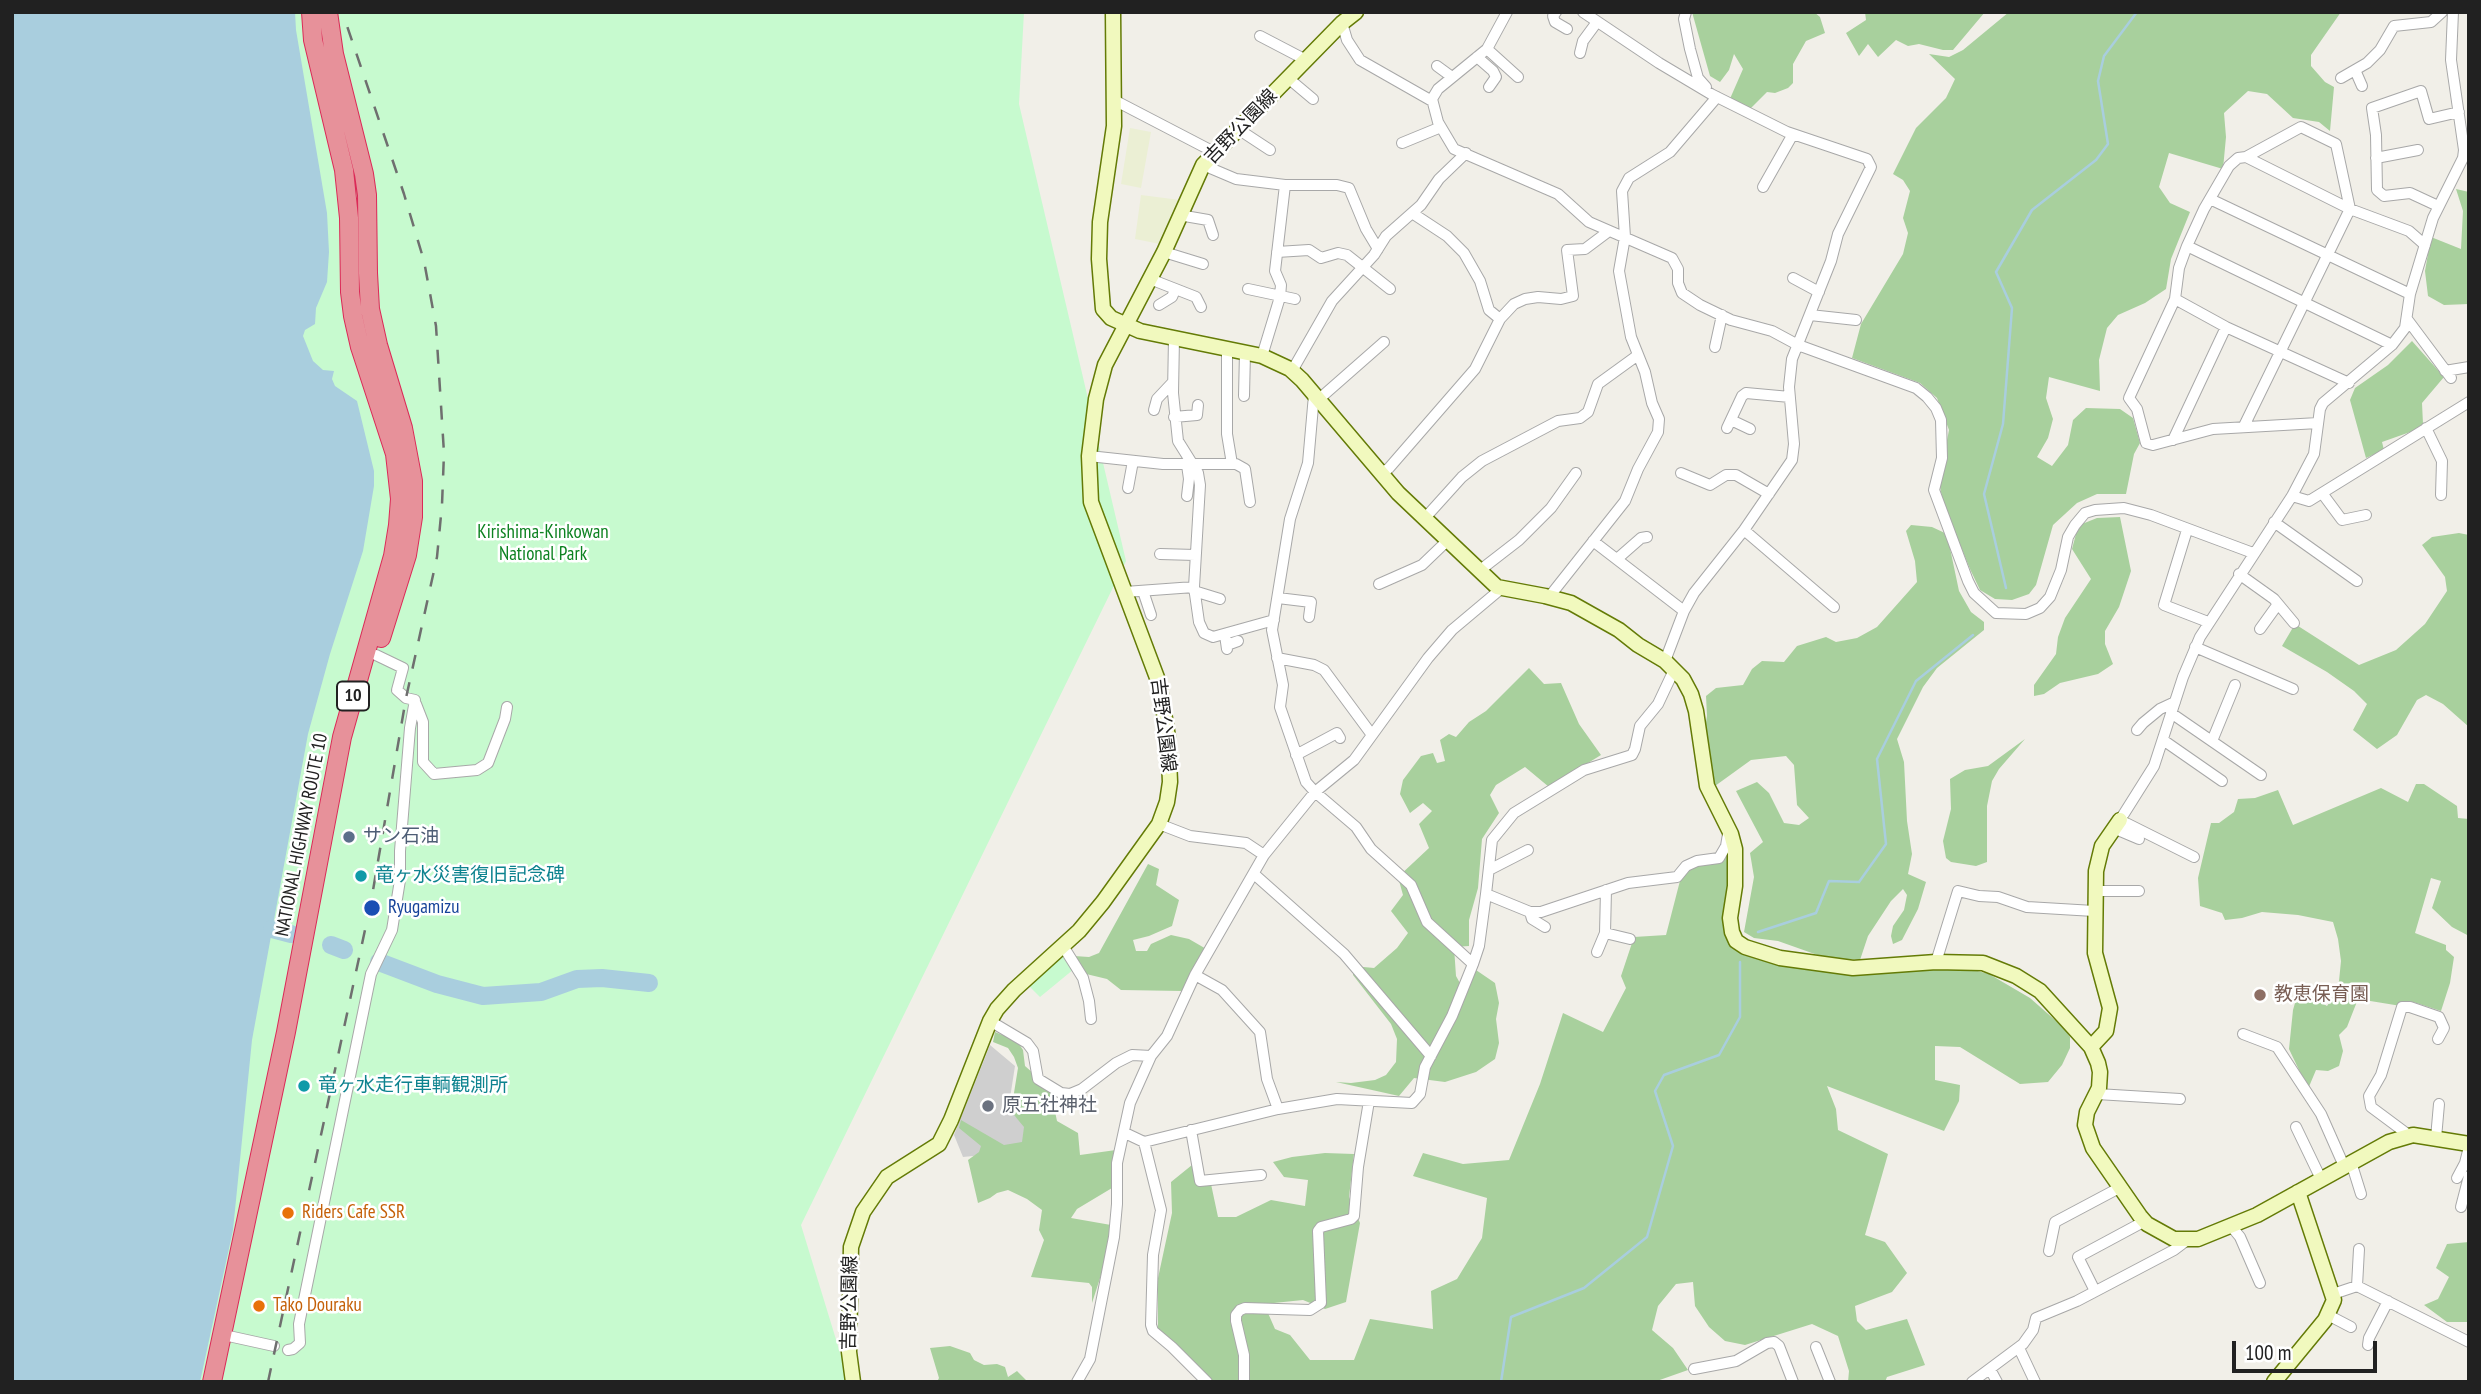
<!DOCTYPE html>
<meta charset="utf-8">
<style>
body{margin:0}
#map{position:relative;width:2481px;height:1394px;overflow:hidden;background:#f1efe8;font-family:"PT Sans Narrow",sans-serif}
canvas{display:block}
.frame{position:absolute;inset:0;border:14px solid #212121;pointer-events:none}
.scale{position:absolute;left:2232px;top:1341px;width:145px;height:32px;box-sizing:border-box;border:4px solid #212121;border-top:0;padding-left:9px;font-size:21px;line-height:24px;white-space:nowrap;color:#212121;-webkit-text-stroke:5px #fff;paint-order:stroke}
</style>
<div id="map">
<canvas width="2481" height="1394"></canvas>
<div class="frame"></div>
<div class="scale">100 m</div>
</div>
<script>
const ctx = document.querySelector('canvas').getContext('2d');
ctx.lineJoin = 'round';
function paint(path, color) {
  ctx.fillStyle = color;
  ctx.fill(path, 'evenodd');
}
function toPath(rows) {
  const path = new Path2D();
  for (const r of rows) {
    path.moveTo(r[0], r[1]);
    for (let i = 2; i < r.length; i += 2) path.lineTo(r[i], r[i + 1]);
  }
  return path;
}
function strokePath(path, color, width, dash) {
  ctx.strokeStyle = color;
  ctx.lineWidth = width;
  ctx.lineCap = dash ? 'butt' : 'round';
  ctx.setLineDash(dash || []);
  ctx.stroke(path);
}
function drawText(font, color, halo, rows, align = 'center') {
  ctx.font = font + ' "PT Sans Narrow","Noto Sans JP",sans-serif';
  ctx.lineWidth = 5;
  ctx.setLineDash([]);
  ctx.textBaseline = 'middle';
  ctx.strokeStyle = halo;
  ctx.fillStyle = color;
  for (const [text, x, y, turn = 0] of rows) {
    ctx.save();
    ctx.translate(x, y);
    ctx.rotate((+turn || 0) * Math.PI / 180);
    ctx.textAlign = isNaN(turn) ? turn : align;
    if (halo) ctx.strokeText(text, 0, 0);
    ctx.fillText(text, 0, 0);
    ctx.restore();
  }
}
const religious = toPath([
 [990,1045,1015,1066,1010,1098,1012,1113,1026,1126,1025,1144,993,1154,963,1157,954,1135]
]);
const farmland = toPath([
 [1130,128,1151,132,1141,188,1121,184],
 [1141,195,1180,200,1160,244,1135,239]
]);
const forest = toPath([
 [1692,12,1814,12,1820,17,1825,33,1806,41,1793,64,1793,83,1788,88,1775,93,1767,92,1749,110,1729,101,1743,69,1734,54,1729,70,1720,82,1710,76],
 [1865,12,1985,12,1953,50,1943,50,1919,44,1908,46,1896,40,1878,57,1868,44,1859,56,1846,33,1866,20],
 [2009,12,2341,12,2311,55,2311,66,2325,82,2334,87,2330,131,2319,122,2293,118,2267,94,2248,91,2224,113,2226,137,2223,169,2169,153,2159,187,2170,203,2190,212,2171,259,2166,289,2145,303,2118,315,2107,328,2099,360,2100,391,2049,377,2046,398,2053,419,2048,438,2037,457,2052,466,2068,445,2073,420,2086,408,2120,409,2133,418,2140,443,2134,454,2126,494,2097,494,2077,503,2053,525,2036,585,2029,594,2012,600,1995,599,1980,590,1970,569,1943,503,1939,481,1949,430,1937,398,1920,383,1852,358,1861,324,1903,254,1908,233,1903,218,1910,191,1903,180,1893,174,1916,128,1946,98,1955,79,1929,54,1949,57,1963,50],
 [2456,189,2469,192,2469,304,2444,305,2428,296,2425,271,2431,237,2461,249,2463,211],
 [2412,341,2444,377,2422,403,2423,424,2413,431,2382,442,2384,450,2366,458,2350,400,2355,388,2388,365],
 [2120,517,2131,571,2119,607,2105,631,2105,644,2113,664,2098,674,2060,683,2044,694,2034,696,2034,685,2056,654,2058,637,2065,618,2091,579,2072,549,2076,534,2082,524,2097,518],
 [1911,525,1932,527,1947,534,1959,591,1971,612,1984,622,1984,630,1937,668,1923,687,1897,739,1904,762,1907,821,1912,854,1908,874,1926,882,1918,909,1902,940,1893,944,1891,936,1893,926,1904,910,1907,895,1903,889,1891,901,1868,936,1860,960,1826,958,1778,941,1754,938,1744,932,1754,877,1750,853,1763,842,1736,791,1757,782,1769,793,1784,823,1799,825,1809,818,1797,805,1794,765,1786,756,1751,760,1715,786,1707,773,1702,746,1707,716,1706,696,1716,688,1743,685,1752,669,1762,661,1784,662,1797,646,1826,637,1836,642,1857,638,1877,627,1917,582,1915,561,1906,531],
 [2459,533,2469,535,2469,727,2443,704,2426,695,2417,700,2397,735,2377,749,2353,730,2367,704,2354,691,2327,672,2282,646,2295,624,2359,665,2396,650,2425,624,2447,591,2445,577,2422,545,2432,537],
 [1529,668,1544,684,1561,683,1579,724,1601,755,1549,787,1525,767,1496,785,1490,795,1499,813,1482,839,1478,888,1469,920,1469,946,1454,947,1456,976,1461,985,1476,970,1495,983,1499,1003,1496,1019,1499,1043,1495,1059,1476,1072,1445,1082,1414,1078,1399,1096,1336,1082,1351,1083,1375,1080,1386,1075,1396,1062,1397,1039,1391,1024,1353,975,1353,966,1374,968,1397,948,1408,933,1391,911,1403,895,1398,877,1429,848,1419,824,1432,811,1423,803,1410,813,1400,794,1403,780,1421,756,1433,753,1437,763,1445,761,1440,740,1449,734,1456,737,1469,722,1486,711],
 [2025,739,1999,769,1992,781,1987,806,1987,862,1976,866,1951,862,1946,858,1943,841,1951,809,1950,779,1965,770,1988,766],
 [2416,784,2424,784,2457,806,2458,818,2469,819,2469,936,2452,927,2432,908,2441,881,2431,878,2415,933,2446,945,2446,950,2454,957,2450,983,2441,1011,2413,1002,2401,1006,2358,999,2347,1027,2339,1035,2343,1051,2339,1066,2328,1071,2316,1070,2308,1089,2289,1049,2293,1010,2299,989,2327,1006,2332,999,2339,981,2341,961,2338,939,2333,922,2298,915,2262,912,2242,918,2225,920,2222,913,2200,906,2198,878,2211,823,2219,823,2234,812,2238,799,2255,798,2278,790,2293,825,2381,788,2408,802],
 [1729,848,1731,944,1860,972,1966,968,1989,974,2030,998,2064,1028,2070,1037,2070,1048,2062,1065,2048,1082,2020,1084,1960,1047,1935,1046,1935,1080,1960,1085,1959,1101,1944,1131,1827,1086,1836,1109,1838,1130,1888,1154,1865,1235,1885,1242,1907,1273,1892,1292,1855,1306,1857,1321,1866,1330,1907,1319,1925,1365,1887,1377,1885,1382,1848,1382,1849,1371,1838,1336,1812,1324,1745,1345,1725,1341,1709,1327,1695,1306,1693,1282,1676,1284,1658,1306,1652,1330,1673,1348,1688,1370,1654,1382,1205,1382,1170,1350,1158,1329,1158,1278,1172,1213,1171,1182,1192,1165,1197,1185,1211,1184,1218,1217,1236,1217,1271,1200,1305,1206,1308,1180,1284,1177,1273,1162,1292,1157,1325,1153,1354,1154,1349,1197,1360,1223,1346,1302,1325,1309,1303,1300,1264,1304,1275,1329,1290,1335,1310,1360,1354,1360,1370,1319,1433,1329,1431,1291,1457,1279,1482,1238,1487,1198,1413,1176,1423,1153,1463,1164,1509,1160,1540,1084,1563,1013,1603,1032,1626,988,1621,976,1634,937,1666,935,1682,873],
 [1148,864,1159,869,1156,885,1179,900,1172,926,1149,936,1133,940,1136,951,1147,951,1151,944,1171,935,1189,939,1208,950,1182,991,1121,990,1107,979,1057,967,1074,956,1089,957,1099,953],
 [995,1032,1017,1041,1023,1050,1025,1066,1050,1088,1057,1121,1078,1133,1080,1155,1116,1150,1112,1188,1077,1209,1071,1218,1111,1225,1103,1269,1092,1303,1092,1287,1089,1283,1031,1277,1044,1240,1039,1230,1042,1210,1027,1199,1008,1190,997,1193,990,1198,978,1203,968,1160,979,1152,981,1146,959,1128,961,1120,1004,1145,1022,1142,1024,1127,1014,1115,1013,1099,1018,1068,1014,1057,1008,1048,993,1042],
 [2469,1242,2469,1322,2447,1322,2424,1305,2438,1299,2449,1277,2436,1268,2447,1244],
 [950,1346,970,1353,974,1360,984,1365,997,1364,1005,1367,1008,1377,1017,1371,1028,1382,937,1382,939,1378,930,1348]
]);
const park = toPath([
 [12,12,1024,12,1019,104,1126,561,801,1225,849,1382,12,1382],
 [1059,955,1068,957,1074,969,1040,997,1027,984]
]);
const water = toPath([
 [12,12,295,12,296,30,327,213,329,252,327,282,316,308,315,324,305,330,303,336,313,361,323,370,334,371,332,379,335,386,357,401,374,471,374,486,363,551,330,654,308,734,252,1040,233,1230,200,1382,12,1382]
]);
const stream = toPath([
 [2006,588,1984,494,2003,424,2012,308,1996,272,2032,210,2096,160,2108,144,2098,81,2104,56,2137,12],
 [1758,932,1816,913,1829,881,1859,882,1886,844,1877,759,1916,681,1973,635],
 [1501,1382,1511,1317,1584,1288,1647,1237,1673,1146,1655,1091,1664,1075,1719,1055,1740,1017,1740,962]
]);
const river = toPath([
 [272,929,291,934],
 [331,945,344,950],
 [379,962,437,984,483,996,541,992,577,979,602,978,649,983]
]);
const street = toPath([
 [1507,12,1487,49,1438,89,1432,99,1438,122,1454,149,1558,194,1589,222,1672,258,1678,269,1678,283,1682,293,1700,305,1731,320,1772,331,1798,345,1916,388,1927,397,1936,408,1941,420,1942,458,1934,490,1968,581,1974,593,1996,613,2026,614,2040,608,2050,597,2061,570,2068,537,2075,525,2085,513,2095,510,2124,508,2151,515,2253,553],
 [1556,12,1553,16,1555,22,1567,29],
 [1583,12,1659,63,1711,94,1787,132,1867,159,1871,167,1838,234,1831,261,1792,359,1789,387,1794,444,1792,460,1744,530,1694,593,1684,611,1665,661],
 [1686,12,1684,19,1690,49,1698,78,1706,87],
 [1342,23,1347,40,1360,60,1432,101],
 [1260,36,1306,60],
 [1487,49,1518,77],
 [1580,53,1583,41,1597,22],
 [1477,57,1493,71,1496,77,1489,87],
 [1437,66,1452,77],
 [2355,70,2362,86],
 [1288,78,1313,99],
 [2341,78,2367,63,2380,50,2394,26,2431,22,2442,12],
 [1114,100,1214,152],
 [1238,129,1270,150],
 [1402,143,1441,127],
 [2376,158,2418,150],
 [1203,165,1236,179,1285,185,1337,185,1349,188,1366,229,1378,249],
 [1763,187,1793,134],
 [2210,199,2410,294],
 [2438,206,2410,193,2384,196,2377,190,2376,135,2372,108,2421,91,2429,119,2459,112],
 [1412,213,1447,236,1464,253,1480,281,1489,310,1500,319],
 [1179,215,1208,220,1213,235],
 [1164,252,1203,264],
 [1277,252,1309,250,1321,258,1338,253,1347,255,1390,289],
 [1793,278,1819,292],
 [1150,279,1196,297,1201,307],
 [1248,289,1295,299],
 [2175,299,2179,268,2187,246],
 [1159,305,1172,297,1175,290],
 [1810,315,1856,320],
 [2407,319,2451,378],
 [1174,338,1173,393,1178,441,1198,473,1200,485,1194,587,1199,622,1204,633,1213,637,1274,620],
 [2392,345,2187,246,2204,209,2229,166,2238,158,2246,157,2350,209,2409,231,2425,245],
 [1715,347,1722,315],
 [1227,348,1227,434,1232,464],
 [1262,356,1280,297,1281,285,1275,271,1285,185],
 [1292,371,1332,301,1374,255,1386,236,1421,205,1439,179,1466,153],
 [2445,371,2469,367],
 [1314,395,1308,463,1290,519,1272,630,1283,685,1280,707,1306,782,1315,792,1356,827,1371,849,1411,885,1427,922,1473,964],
 [1244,396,1245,352],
 [1318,400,1384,342],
 [1154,410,1157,399,1173,382],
 [1174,417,1197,415,1198,405],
 [1731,420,1750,429],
 [2318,423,2213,429,2153,445,2146,443,2137,409,2129,398,2175,299,2226,327,2349,383],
 [2244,426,2350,209,2336,144,2301,127,2246,157],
 [1727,428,1742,396,1746,393,1790,397],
 [2426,428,2442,461,2441,495],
 [2173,440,2226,327],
 [1089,456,1163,464,1236,464,1245,469,1250,502],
 [1681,473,1710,485,1726,475,1736,475,1769,494],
 [1381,474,1389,468,1475,369,1500,319,1514,304,1525,299,1538,297,1561,299,1573,296,1567,250,1585,249,1609,231],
 [1128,488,1133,461],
 [2322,493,2342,520,2366,515],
 [1187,496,1189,479,1187,465],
 [2292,496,2309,501,2469,402],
 [1425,518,1462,477,1482,461,1558,421,1580,418,1588,412,1598,384,1638,355],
 [2274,522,2357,581],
 [1744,530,1834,607],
 [2187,530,2164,605,2208,622],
 [1593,541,1684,611],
 [1160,554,1195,555],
 [1617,559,1641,538,1647,537],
 [1479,571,1519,540,1551,508,1576,473],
 [2239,574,2274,599,2294,623],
 [1379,584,1422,565,1447,541],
 [1143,591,1151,615],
 [1194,591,1220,599],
 [1125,592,1194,587],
 [1549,597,1625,501,1638,469,1658,432,1659,419,1652,403,1645,372,1631,337,1619,271,1625,237,1622,191,1629,178,1670,152,1717,97],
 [1278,598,1311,602,1309,617],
 [2260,629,2278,604],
 [1225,635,1227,649],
 [1227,645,1238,641],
 [2195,647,2293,689],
 [1277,658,1314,665,1324,670,1372,735],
 [1674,670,1658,704,1640,726,1635,749,1632,755,1584,770,1514,813,1492,840,1486,894,1530,912,1541,912,1628,883,1677,877,1686,866,1697,861,1719,858,1726,846,1728,834],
 [416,704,423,722,423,762,434,774,477,770,488,763,505,719,507,707],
 [2171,713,2261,775],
 [2137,730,2143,723,2160,709,2175,702],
 [2163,740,2222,781],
 [2212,741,2235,685],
 [1296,755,1337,733,1340,738],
 [1159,824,1190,836,1246,843,1264,855],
 [2113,828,2139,839],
 [2194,857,2120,820,2154,766,2183,677,2200,637,2292,496,2314,454,2320,409,2323,403,2392,345,2405,328,2410,294,2433,218,2463,158,2464,150,2451,60,2453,12],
 [1489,870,1528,850],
 [1254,874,1344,954,1431,1056],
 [2095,891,2139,891],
 [1530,912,1532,919,1545,927],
 [1605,933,1630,939],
 [1063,946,1083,978,1089,1001,1091,1019],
 [1597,952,1605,933,1606,890],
 [1936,962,1958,891,1979,896,1998,897,2027,907,2094,911],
 [1195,975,1222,990,1260,1032,1267,1079,1278,1109],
 [990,1021,1027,1043,1033,1051,1038,1079,1061,1093,1070,1094,1082,1089,1116,1063,1132,1055,1151,1056],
 [2243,1034,2277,1047,2321,1114,2344,1166],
 [2097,1094,2180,1099],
 [2296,1127,2321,1179],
 [1191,1130,1200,1181,1261,1175],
 [1125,1133,1144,1142,1278,1109,1337,1099,1412,1103,1420,1094,1425,1067,1452,1016,1473,964,1479,946,1486,894],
 [2410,1136,2371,1107,2369,1096,2381,1075,2402,1007,2410,1007,2439,1017,2444,1028,2438,1039],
 [2436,1138,2439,1104],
 [1144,1142,1161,1210,1153,1255,1151,1325,1153,1331,1172,1347,1207,1382],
 [2351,1162,2361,1194],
 [2457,1178,2465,1163,2469,1147],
 [2461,1207,2469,1176],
 [2231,1226,2240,1237,2260,1283],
 [2049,1251,2055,1222,2119,1188],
 [2357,1286,2359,1249],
 [2095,1291,2078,1257,2145,1221],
 [2333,1294,2357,1286,2469,1342],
 [2328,1315,2351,1327],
 [224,1335,274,1346],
 [2368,1345,2369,1338,2388,1301],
 [1816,1347,1830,1382],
 [2019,1348,2035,1382],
 [288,1350,293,1349,300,1343,299,1324,371,974,392,930,400,880,400,851,410,728,415,700,406,698,397,690,403,668,376,655],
 [1694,1369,1736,1361,1767,1343,1774,1342,1779,1346,1793,1382],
 [1990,1369,1997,1382],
 [1077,1382,1090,1359,1114,1237,1117,1204,1117,1163,1130,1103,1151,1056,1167,1036,1195,975,1264,855,1315,792,1354,760,1428,658,1452,630,1502,588],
 [1244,1382,1244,1355,1236,1321,1236,1315,1240,1310,1245,1308,1310,1310,1321,1303,1318,1231,1321,1227,1351,1219,1354,1216,1358,1167,1369,1101],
 [1972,1382,2023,1344,2033,1330,2036,1318,2077,1301,2174,1250,2186,1241]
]);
const secondary = toPath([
 [1113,12,1114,126,1100,222,1099,259,1103,309,1111,318,1140,331,1262,356,1290,369,1302,380,1398,493,1497,587,1545,596,1571,603,1619,630,1638,645,1665,661,1683,679,1691,694,1696,711,1707,786,1731,834,1735,849,1735,886,1730,918,1732,932,1736,941,1745,947,1780,958,1853,968,1936,962,1983,963,2016,976,2040,991,2091,1047,2098,1063,2100,1072,2099,1088,2087,1112,2085,1125,2093,1148,2140,1216,2147,1224,2174,1239,2198,1239,2257,1215,2389,1142,2413,1135,2469,1144],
 [2091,1047,2106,1031,2110,1008,2095,953,2096,871,2102,846,2120,820],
 [853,1382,849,1352,851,1247,863,1212,887,1177,939,1144,951,1120,990,1021,997,1009,1014,990,1079,931,1103,902,1159,824,1167,802,1170,782,1168,737,1159,683,1091,502,1089,456,1096,399,1105,365,1164,252,1203,165,1342,23,1356,12],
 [2274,1382,2325,1320,2334,1300,2298,1192]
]);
const highway = toPath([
 [328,12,334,54,364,174,367,195,368,273,370,309,378,345,403,428,413,481,413,517,407,555,381,638],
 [212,1382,286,1032,342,737,393,556,398,525,400,499,395,454,360,347,353,316,350,292,349,218,344,170,313,40,311,12]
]);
const rail = toPath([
 [268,1382,371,902,406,698,437,557,442,505,444,453,436,326,424,261,404,194,346,23,346,12]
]);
const markers = [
 [349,837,7,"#5c6f8a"],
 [361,876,7,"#0f9aa8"],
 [372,908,9,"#1a4fb4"],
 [2260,995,7,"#8d6e63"],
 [304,1086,7,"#0f9aa8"],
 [988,1106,7,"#6b7280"],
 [288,1213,7,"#e8710a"],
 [259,1306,7,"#e8710a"]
];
const shields = [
 [353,696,32]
];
const shieldNames = [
 ["10",353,696]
];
const streetNames = [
 ["吉野公園線",1241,127,-46],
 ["吉野公園線",1163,725,83],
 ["NATIONAL HIGHWAY ROUTE 10",302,835,-79],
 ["吉野公園線",850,1303,-89]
];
const parkNames = [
 ["Kirishima-Kinkowan",543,533],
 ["National Park",543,555]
];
const serviceNames = [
 ["サン石油",363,837]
];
const cultureNames = [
 ["竜ヶ水災害復旧記念碑",375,876],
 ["竜ヶ水走行車輌観測所",318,1086]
];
const transitNames = [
 ["Ryugamizu",388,908]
];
const educationNames = [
 ["教恵保育園",2274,995]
];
const worshipNames = [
 ["原五社神社",1002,1106]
];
const foodNames = [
 ["Riders Cafe SSR",302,1213],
 ["Tako Douraku",273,1306]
];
paint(religious, '#cfcfcf');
paint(farmland, '#ebefd4');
paint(forest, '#a8d09d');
paint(park, '#c7facf');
paint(water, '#a9cede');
strokePath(stream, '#a9cede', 2.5);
strokePath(river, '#a9cede', 18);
strokePath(street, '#a8a8a8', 12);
strokePath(secondary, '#647b06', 17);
strokePath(highway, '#db2a57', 20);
strokePath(street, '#fff', 10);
strokePath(secondary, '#f1f9be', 14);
strokePath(highway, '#e7919a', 18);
strokePath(rail, '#6f6f6f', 2.5, [14, 14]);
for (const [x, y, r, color] of markers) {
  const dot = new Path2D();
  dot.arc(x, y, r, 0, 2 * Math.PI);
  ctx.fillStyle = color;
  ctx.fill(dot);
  strokePath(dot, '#fff', 2.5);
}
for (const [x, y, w] of shields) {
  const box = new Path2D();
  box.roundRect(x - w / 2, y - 14.5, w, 29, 5);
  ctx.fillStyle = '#fff';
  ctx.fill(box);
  strokePath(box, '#212121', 2);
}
drawText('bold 18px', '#212121', null, shieldNames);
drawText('19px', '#212121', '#fff', streetNames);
drawText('19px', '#0d8221', '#fff', parkNames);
drawText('19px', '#4e5e75', '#fff', serviceNames, 'left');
drawText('19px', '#0d838f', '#fff', cultureNames, 'left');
drawText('19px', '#164399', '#fff', transitNames, 'left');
drawText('19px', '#785e54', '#fff', educationNames, 'left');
drawText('19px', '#5b616d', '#fff', worshipNames, 'left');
drawText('19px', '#c56008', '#fff', foodNames, 'left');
</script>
